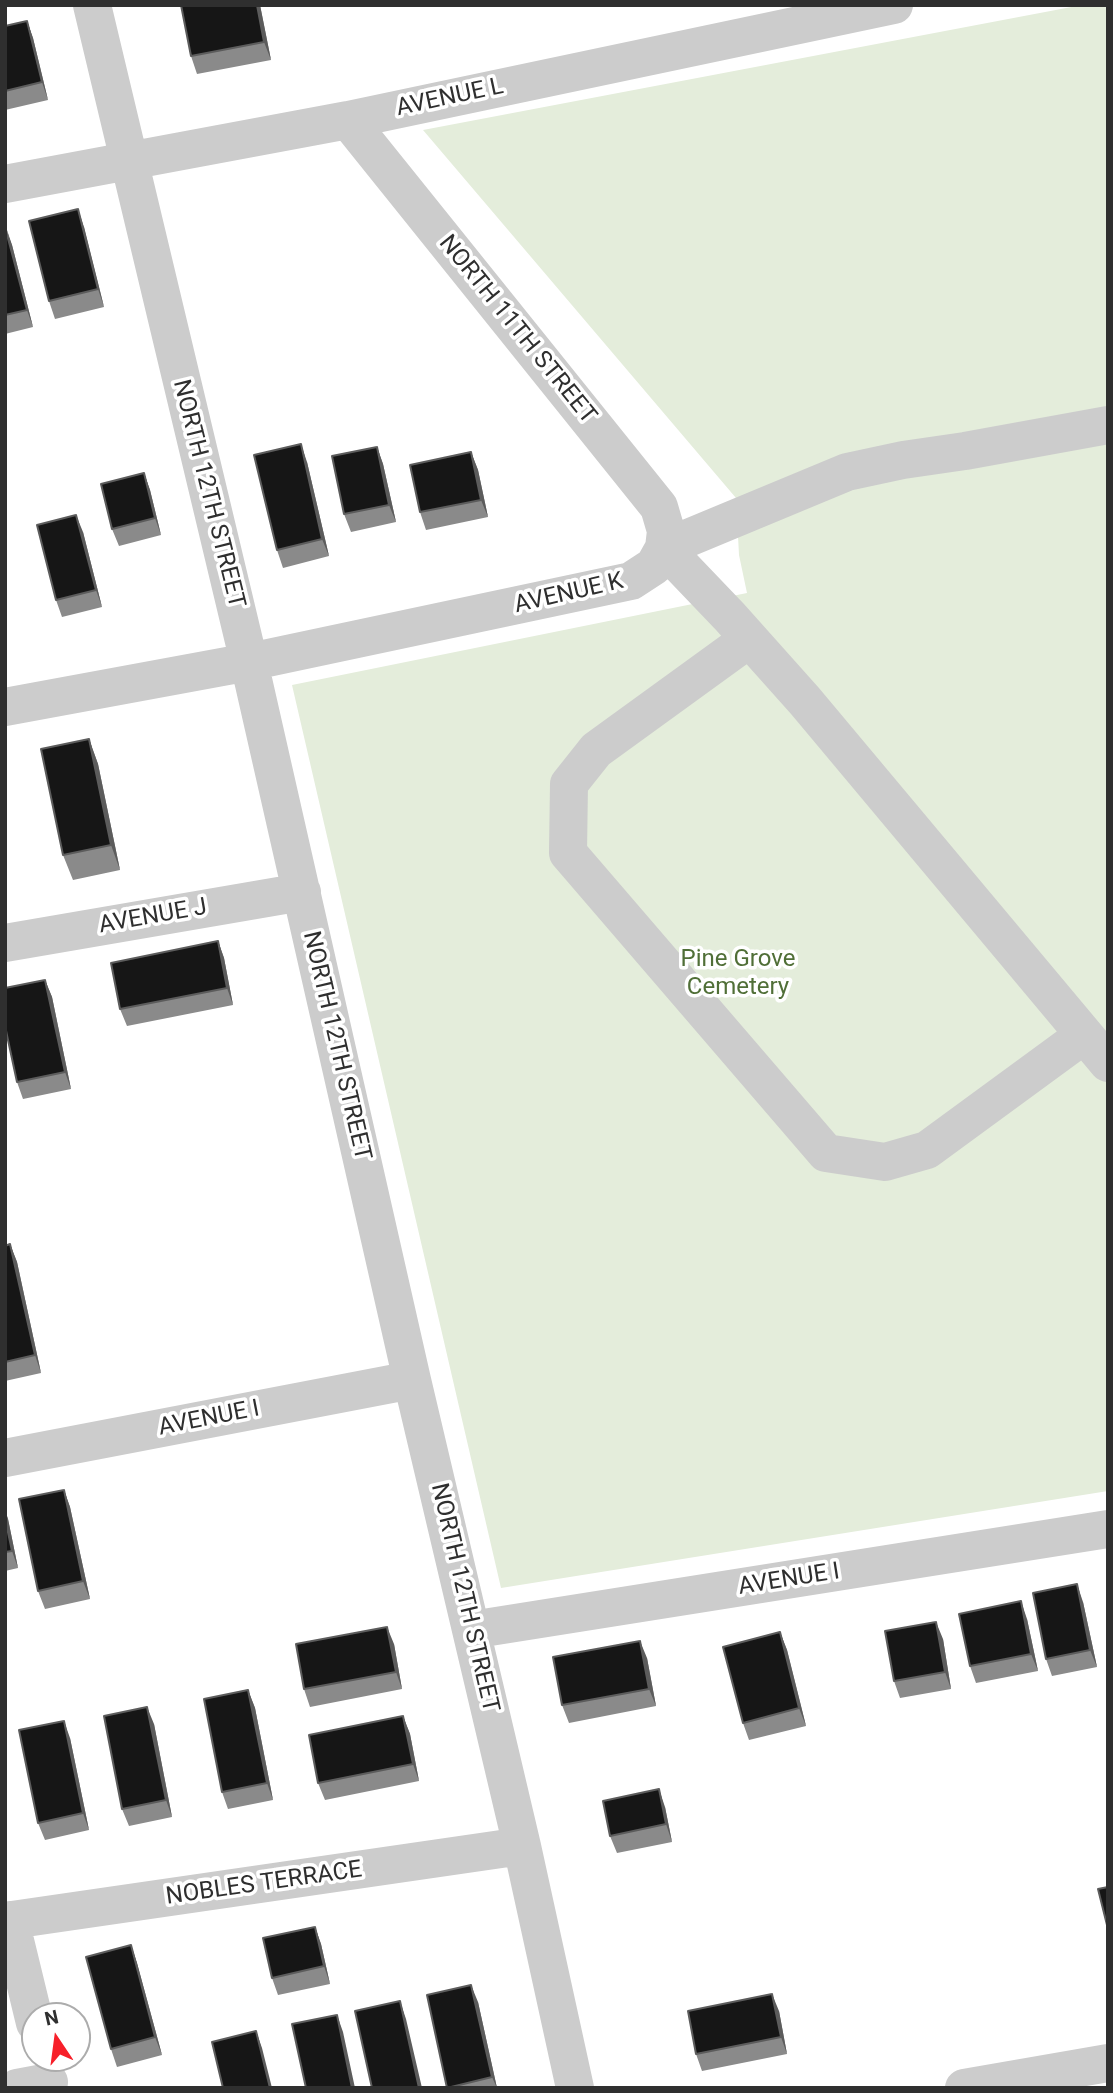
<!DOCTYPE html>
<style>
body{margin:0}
#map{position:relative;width:1113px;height:2093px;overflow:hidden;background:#fff;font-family:Roboto,sans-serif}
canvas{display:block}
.frame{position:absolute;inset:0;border:7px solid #2f2f2f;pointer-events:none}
.north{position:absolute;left:21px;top:2002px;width:70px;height:70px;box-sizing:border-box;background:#fff;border:2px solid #acacac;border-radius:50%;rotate:347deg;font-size:19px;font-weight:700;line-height:28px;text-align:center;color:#2f2f2f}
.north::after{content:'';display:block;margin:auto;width:24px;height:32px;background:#f7202a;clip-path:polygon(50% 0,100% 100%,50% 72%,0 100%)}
</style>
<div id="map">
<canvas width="1113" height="2093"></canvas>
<div class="frame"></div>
<div class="north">N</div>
</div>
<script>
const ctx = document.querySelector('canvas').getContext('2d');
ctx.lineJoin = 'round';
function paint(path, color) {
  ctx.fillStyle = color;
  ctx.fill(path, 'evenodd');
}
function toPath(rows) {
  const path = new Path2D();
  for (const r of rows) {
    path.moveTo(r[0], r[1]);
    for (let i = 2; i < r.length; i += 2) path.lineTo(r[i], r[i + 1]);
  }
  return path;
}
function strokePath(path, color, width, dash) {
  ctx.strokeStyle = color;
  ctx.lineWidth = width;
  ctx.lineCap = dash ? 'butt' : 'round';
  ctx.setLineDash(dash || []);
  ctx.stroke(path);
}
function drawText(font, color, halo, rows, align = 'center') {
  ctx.font = font + ' Roboto,sans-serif';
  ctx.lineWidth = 7;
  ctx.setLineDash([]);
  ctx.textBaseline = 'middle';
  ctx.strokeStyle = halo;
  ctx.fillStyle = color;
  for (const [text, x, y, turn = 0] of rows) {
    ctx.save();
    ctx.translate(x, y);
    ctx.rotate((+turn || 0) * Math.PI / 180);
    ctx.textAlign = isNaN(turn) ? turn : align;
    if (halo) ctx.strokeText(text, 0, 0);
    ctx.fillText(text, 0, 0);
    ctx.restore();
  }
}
const green = toPath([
 [1082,5,1108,5,1108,1491,501,1588,292,685,747,593,739,555,736,498,423,130]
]);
const minor = toPath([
 [92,5,249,662,412,1380,522,1846,575,2088],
 [348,120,659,507,666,531,664,548],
 [5,184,348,120,894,5],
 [664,548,730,617,805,701,1108,1063],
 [749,639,596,750,569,784,568,853,826,1153,885,1162,927,1150,1084,1035],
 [5,707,249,662,631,581,654,566,664,548,847,472,903,460,965,451,1108,425],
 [5,943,302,892],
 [5,1458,412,1380],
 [471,1630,1108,1529],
 [10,1920,35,2023],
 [5,1921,522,1846],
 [17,2088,49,2082],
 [964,2088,1108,2063]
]);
const wall = toPath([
 [181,5,260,5,271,60,197,74,191,56],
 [27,21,33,38,48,100,5,110,5,26],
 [5,227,12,245,33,327,5,334],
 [84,227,104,307,55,319,49,301],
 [377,447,383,464,396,522,351,532,344,514],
 [471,452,478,470,488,517,426,530,420,512],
 [307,462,329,556,283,568,277,550],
 [144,473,150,490,161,535,119,546,112,529],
 [83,532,102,607,62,617,56,600],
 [89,739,98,764,120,870,73,880,63,855],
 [218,941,224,958,233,1005,127,1026,120,1009],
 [45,980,52,997,71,1089,23,1099,17,1082],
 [10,1244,17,1262,41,1373,5,1381,5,1246],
 [64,1490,70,1507,90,1599,45,1609,38,1591],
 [5,1510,8,1519,18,1568,5,1571],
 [1083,1602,1097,1667,1052,1676,1046,1659],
 [1027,1619,1038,1671,976,1683,970,1666],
 [780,1632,787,1650,806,1726,749,1740,743,1723],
 [943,1639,951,1689,900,1698,894,1681],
 [394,1644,402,1689,310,1707,304,1689],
 [647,1658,656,1706,569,1723,562,1705],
 [248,1690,255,1708,273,1800,228,1809,222,1792],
 [403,1716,410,1734,419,1781,325,1800,318,1783],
 [154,1724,172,1817,129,1826,122,1809],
 [70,1738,89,1830,45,1840,38,1823],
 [665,1807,672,1842,617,1853,610,1836],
 [315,1927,321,1944,330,1984,278,1995,272,1978],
 [131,1945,137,1963,162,2055,117,2067,111,2049],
 [478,2002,497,2088,447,2088],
 [779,2011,787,2054,702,2071,696,2054]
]);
const shadedWall = toPath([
 [257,5,260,5,271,60,264,42],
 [27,21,33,38,48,100,42,82],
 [78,209,84,227,104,307,98,289],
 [6,227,12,245,33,327,27,310],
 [301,444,307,462,329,556,322,539],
 [377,447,383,464,396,522,389,505],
 [471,452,478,470,488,517,481,500],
 [144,473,150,490,161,535,155,518],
 [76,515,83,532,102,607,96,590],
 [89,739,98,764,120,870,111,845],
 [218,941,224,958,233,1005,227,988],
 [45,980,52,997,71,1089,65,1072],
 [10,1244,17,1262,41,1373,35,1355],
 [64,1490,70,1507,90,1599,83,1581],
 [5,1510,8,1519,18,1568,12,1551,5,1518],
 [1077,1584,1083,1602,1097,1667,1090,1650],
 [1021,1601,1027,1619,1038,1671,1031,1654],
 [936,1622,943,1639,951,1689,945,1672],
 [387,1627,394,1644,402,1689,396,1672],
 [780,1632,787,1650,806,1726,799,1708],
 [640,1641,647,1658,656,1706,649,1689],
 [248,1690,255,1708,273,1800,267,1783],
 [147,1707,154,1724,172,1817,166,1800],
 [403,1716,410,1734,419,1781,413,1764],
 [64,1721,70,1738,89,1830,83,1813],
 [659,1789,665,1807,672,1842,666,1824],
 [315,1927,321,1944,330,1984,324,1966],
 [131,1945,137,1963,162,2055,155,2037],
 [471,1985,478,2002,497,2088,492,2077],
 [772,1994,779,2011,787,2054,781,2037],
 [400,2001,406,2019,422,2088,419,2088],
 [337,2015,343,2032,355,2088,352,2088],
 [256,2031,262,2048,272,2088,270,2088]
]);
const building = toPath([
 [181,5,257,5,264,42,191,56,181,5],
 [27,21,42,82,5,91,5,26,27,21],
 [78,209,98,289,49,301,29,221,78,209],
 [5,227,27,310,5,315,5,227],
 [301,444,322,539,277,550,254,455,301,444],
 [377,447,389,505,344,514,332,456,377,447],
 [471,452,481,500,420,512,410,465,471,452],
 [144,473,155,518,112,529,101,484,144,473],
 [76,515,96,590,56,600,37,525,76,515],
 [89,739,111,845,63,855,41,749,89,739],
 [218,941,227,988,120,1009,111,963,218,941],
 [45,980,65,1072,17,1082,5,1026,5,988,45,980],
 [10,1244,35,1355,5,1362,5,1246,10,1244],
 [64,1490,83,1581,38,1591,19,1499,64,1490],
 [5,1518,12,1551,5,1552,5,1518],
 [1077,1584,1090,1650,1046,1659,1033,1593,1077,1584],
 [1021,1601,1031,1654,970,1666,959,1614,1021,1601],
 [936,1622,945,1672,894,1681,885,1631,936,1622],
 [387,1627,396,1672,304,1689,296,1644,387,1627],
 [780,1632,799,1708,743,1723,723,1647,780,1632],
 [640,1641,649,1689,562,1705,553,1657,640,1641],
 [248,1690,267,1783,222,1792,204,1699,248,1690],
 [147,1707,166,1800,122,1809,104,1716,147,1707],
 [403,1716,413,1764,318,1783,309,1735,403,1716],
 [64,1721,83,1813,38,1823,19,1730,64,1721],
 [659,1789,666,1824,610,1836,603,1801,659,1789],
 [1108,1887,1108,1929,1098,1889,1108,1887],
 [315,1927,324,1966,272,1978,263,1938,315,1927],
 [131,1945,155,2037,111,2049,86,1957,131,1945],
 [471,1985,492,2077,447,2088,427,1995,471,1985],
 [772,1994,781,2037,696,2054,688,2011,772,1994],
 [400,2001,419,2088,372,2088,355,2011,400,2001],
 [337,2015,352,2088,306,2088,292,2024,337,2015],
 [256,2031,270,2088,223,2088,212,2042,256,2031]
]);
const streetNames = [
 ["AVENUE L",450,98,-12],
 ["NORTH 11TH STREET",517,330,51],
 ["NORTH 12TH STREET",208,494,76],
 ["AVENUE K",569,594,-13],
 ["AVENUE J",153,917,-10],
 ["NORTH 12TH STREET",336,1046,77],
 ["AVENUE I",209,1419,-11],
 ["AVENUE I",789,1580,-9],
 ["NORTH 12TH STREET",464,1598,77],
 ["NOBLES TERRACE",264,1884,-8]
];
const parkNames = [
 ["Pine Grove",738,960],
 ["Cemetery",738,988]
];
paint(green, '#e4eddb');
strokePath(minor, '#ccc', 38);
paint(wall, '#8a8a8a');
paint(shadedWall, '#5c5c5c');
paint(building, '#161616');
strokePath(building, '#5c5c5c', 2);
drawText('24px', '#2f2f2f', '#fff', streetNames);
drawText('24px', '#506f37', '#fff', parkNames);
</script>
